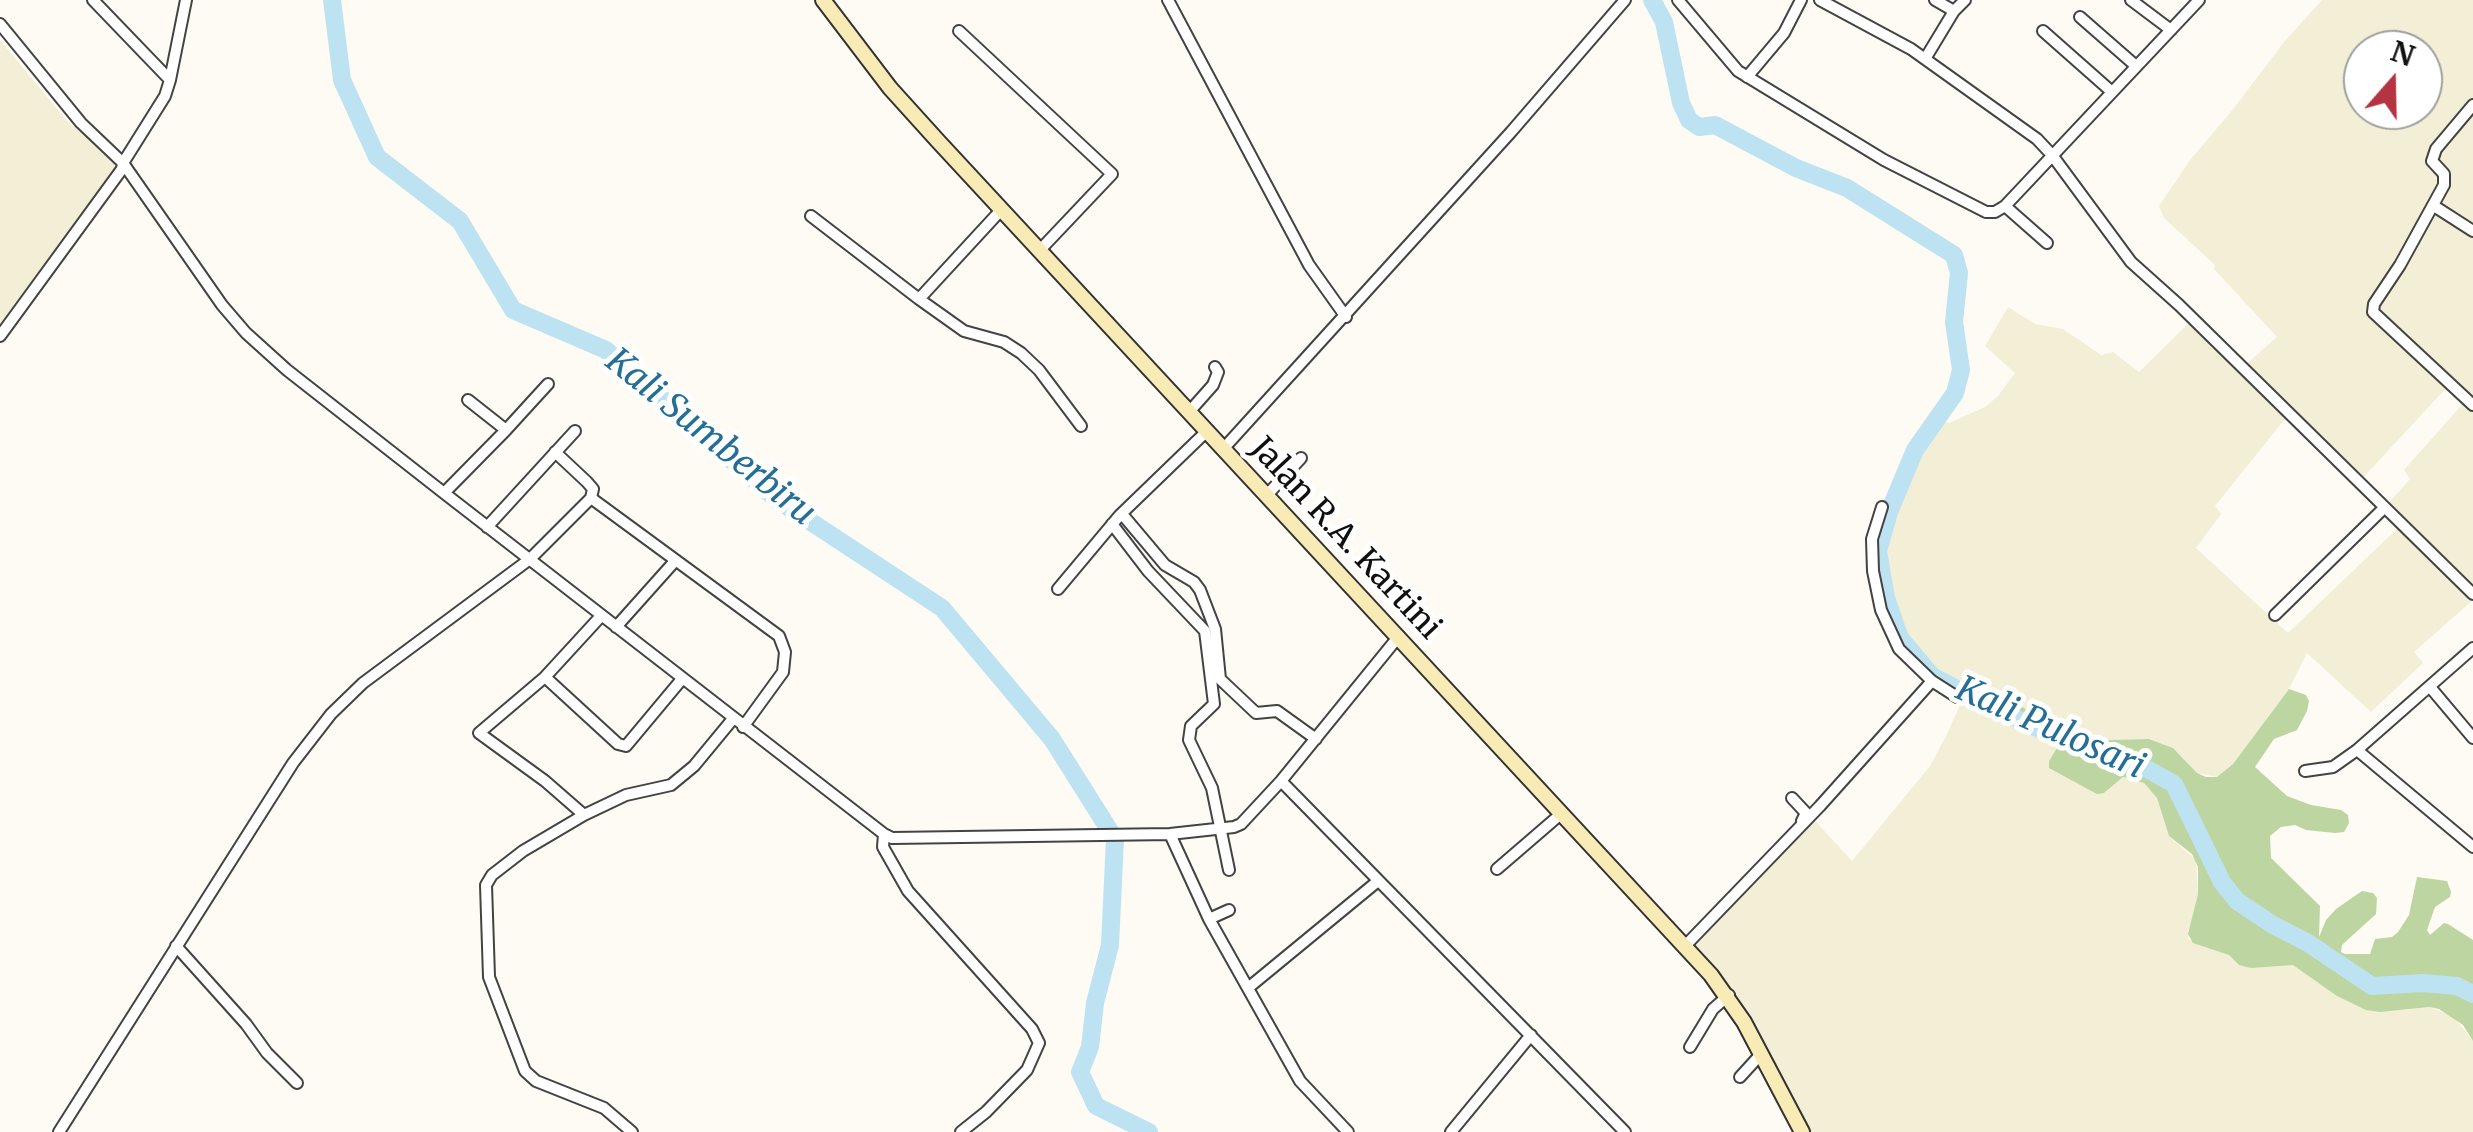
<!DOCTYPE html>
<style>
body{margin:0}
#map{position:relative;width:2473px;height:1132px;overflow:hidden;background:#fefbf4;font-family:Merriweather,serif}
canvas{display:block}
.north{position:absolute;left:2343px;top:30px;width:100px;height:100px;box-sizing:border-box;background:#fff;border:2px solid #9f9f9f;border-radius:50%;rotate:20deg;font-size:28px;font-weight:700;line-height:40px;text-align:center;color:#101010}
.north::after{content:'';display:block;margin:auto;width:35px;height:45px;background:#b53444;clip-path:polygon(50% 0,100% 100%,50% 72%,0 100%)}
</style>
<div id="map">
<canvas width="2473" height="1132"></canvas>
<div class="north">N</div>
</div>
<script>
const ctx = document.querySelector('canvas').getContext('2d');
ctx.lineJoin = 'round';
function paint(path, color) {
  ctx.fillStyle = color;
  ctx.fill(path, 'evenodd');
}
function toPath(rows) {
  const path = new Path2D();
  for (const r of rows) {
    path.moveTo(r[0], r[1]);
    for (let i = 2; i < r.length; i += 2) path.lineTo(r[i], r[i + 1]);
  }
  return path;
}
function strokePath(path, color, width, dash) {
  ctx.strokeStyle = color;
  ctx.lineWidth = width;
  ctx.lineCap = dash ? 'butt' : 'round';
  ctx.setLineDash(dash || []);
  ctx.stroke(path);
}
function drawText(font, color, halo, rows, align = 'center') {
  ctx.font = font + ' Merriweather,serif';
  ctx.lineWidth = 10;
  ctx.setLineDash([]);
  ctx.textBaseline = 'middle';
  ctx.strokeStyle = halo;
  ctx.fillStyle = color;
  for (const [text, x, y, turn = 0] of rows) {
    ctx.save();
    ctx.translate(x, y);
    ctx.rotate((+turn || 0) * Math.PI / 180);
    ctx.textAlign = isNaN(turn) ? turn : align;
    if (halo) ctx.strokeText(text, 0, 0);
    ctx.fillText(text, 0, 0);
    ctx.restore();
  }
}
const farmland = toPath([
 [2322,0,2473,0,2473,600,2414,652,2423,663,2371,712,2307,653,2289,689,2233,764,2217,777,2197,773,2173,748,2149,739,2106,740,2074,736,2046,719,1971,697,2056,737,2057,749,2049,761,2104,793,2123,777,2144,783,2157,798,2169,836,2196,860,2198,894,2188,939,2229,955,2239,965,2293,965,2401,1010,2429,1007,2453,1016,2473,1041,2473,1132,1802,1132,1761,1054,1682,942,1806,811,1852,861,1930,766,1946,736,1965,694,1932,676,1900,638,1886,598,1878,551,1889,512,1915,450,1936,419,1949,423,1985,407,1998,396,2015,373,1985,346,2008,307,2035,324,2063,329,2101,355,2113,352,2139,372,2192,320,2242,368,2277,337,2214,269,2215,265,2164,218,2159,206,2191,159,2234,108,2284,42],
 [2363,50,2423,50,2423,110,2363,110],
 [2450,384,2467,399,2404,470,2410,479,2384,508,2401,525,2288,633,2196,548,2221,514,2215,506,2288,415,2358,483],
 [0,40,67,121,120,163,0,326]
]);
const forest = toPath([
 [1984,686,2074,736,2106,740,2149,739,2173,748,2197,773,2206,777,2217,777,2233,764,2289,689,2306,695,2309,701,2307,711,2297,730,2274,739,2255,767,2287,796,2311,805,2341,810,2348,815,2349,823,2344,832,2335,833,2306,830,2295,825,2281,827,2270,836,2271,858,2320,906,2319,937,2326,920,2336,909,2362,891,2373,893,2377,898,2376,914,2342,945,2341,952,2345,954,2370,954,2375,939,2392,937,2398,932,2409,915,2417,877,2447,881,2451,892,2450,897,2435,907,2427,930,2430,935,2444,923,2448,924,2473,940,2473,1041,2463,1025,2439,1009,2429,1007,2380,1012,2366,1010,2337,996,2293,965,2251,968,2239,965,2229,955,2193,943,2188,934,2198,894,2198,867,2192,854,2169,836,2157,798,2144,783,2123,777,2104,793,2097,794,2049,768,2049,761,2057,748,2056,737,1971,697,1976,687]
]);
const river = toPath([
 [332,0,342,80,377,157,460,221,513,310,606,350,776,499,942,608,1052,739,1115,839,1110,945,1095,1003,1090,1047,1080,1072,1096,1106,1149,1132],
 [1652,0,1664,22,1681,103,1689,120,1699,127,1715,125,1796,168,1847,188,1954,255,1959,273,1954,322,1961,370,1955,393,1915,450,1889,512,1878,551,1886,598,1900,638,1932,676,1990,707,2078,746,2147,769,2174,784,2222,882,2237,901,2273,925,2308,943,2372,986,2423,983,2457,986,2473,994]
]);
const minor = toPath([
 [93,0,170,80,165,96,123,163,222,305,246,333,287,370,444,493,884,834,892,838,1170,834,1234,827,1241,824,1281,781,1399,636],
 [1168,0,1309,265,1346,317],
 [1678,0,1738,71,1884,160,1986,212,1995,212,2005,206,2199,0],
 [1820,0,1911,49,2037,139,2052,155,2131,262,2179,305,2473,594],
 [1935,0,1954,11],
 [2131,0,2171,30],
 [2080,17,2136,66],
 [0,24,81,123,123,163,122,169,0,336],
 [959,31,1112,174,1040,250],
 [2043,31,2112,92],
 [1925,59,1954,11,1965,0],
 [1747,77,1784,33,1801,0],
 [170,80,186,0],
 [2473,105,2436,149,2432,161,2444,174,2444,185,2400,265,2374,304,2373,312,2473,405],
 [2005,206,2047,243],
 [2434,206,2473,231],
 [1002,209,919,299,964,331,1004,342,1021,353,1039,370,1081,426],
 [811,216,919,299],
 [1189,412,1213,385,1218,372,1215,367],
 [506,430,548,384],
 [1224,448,1511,132,1625,0],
 [555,452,587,482,593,489,591,498],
 [444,493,506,430,468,400],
 [1267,495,1301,458],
 [1122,514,1165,565,1194,582,1200,590,1215,629,1220,679,1256,713,1277,711,1316,739],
 [1112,524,1148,571,1205,631,1214,704,1191,726,1189,740,1212,788,1229,870],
 [487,527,575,431],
 [1058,589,1120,515,1207,431],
 [2275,615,2384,508],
 [616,627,675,561],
 [2473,648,2357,750,2473,847],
 [545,677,618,744,626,746,682,679],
 [1932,681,1957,697],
 [2430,687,2473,738],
 [2305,771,2333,767,2357,750],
 [1281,781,1625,1132],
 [1792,798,1806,813,1802,821],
 [584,815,545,781,479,733,545,677,601,616],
 [884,834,883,847,908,891,1032,1029,1039,1043,1027,1070,986,1112,961,1132],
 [1170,834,1209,919,1300,1081,1348,1132],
 [1497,869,1562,813],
 [1209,919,1229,910],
 [176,946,246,1024,267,1053,297,1083],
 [1685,946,1820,806,1932,681,1899,649,1881,610,1873,571,1872,539,1882,507],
 [1248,988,1378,881],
 [1690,1047,1713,1009,1729,995],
 [1740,1077,1761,1054],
 [59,1132,293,763,331,714,363,683,530,559,591,498,779,636,785,652,783,672,743,727],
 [632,1132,604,1108,536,1081,525,1071,489,977,486,885,492,875,523,851,584,815,626,795,671,785,694,766,732,720],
 [1451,1132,1531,1035]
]);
const secondary = toPath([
 [823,0,890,88,937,140,1711,975,1744,1022,1802,1132]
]);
const streetNames = [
 ["Jalan R.A. Kartini",1345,539,47]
];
const waterNames = [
 ["Kali Sumberbiru",710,438,39],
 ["Kali Pulosari",2050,729,24]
];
paint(farmland, '#f3eed6');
paint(forest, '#bdd6a1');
strokePath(river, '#bde2f1', 18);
strokePath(minor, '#434343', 14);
strokePath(secondary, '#323232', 18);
strokePath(minor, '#fff', 10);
strokePath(secondary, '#f8ebb6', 14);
drawText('32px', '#101010', '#fff', streetNames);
drawText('italic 35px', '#246e98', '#fff', waterNames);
</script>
